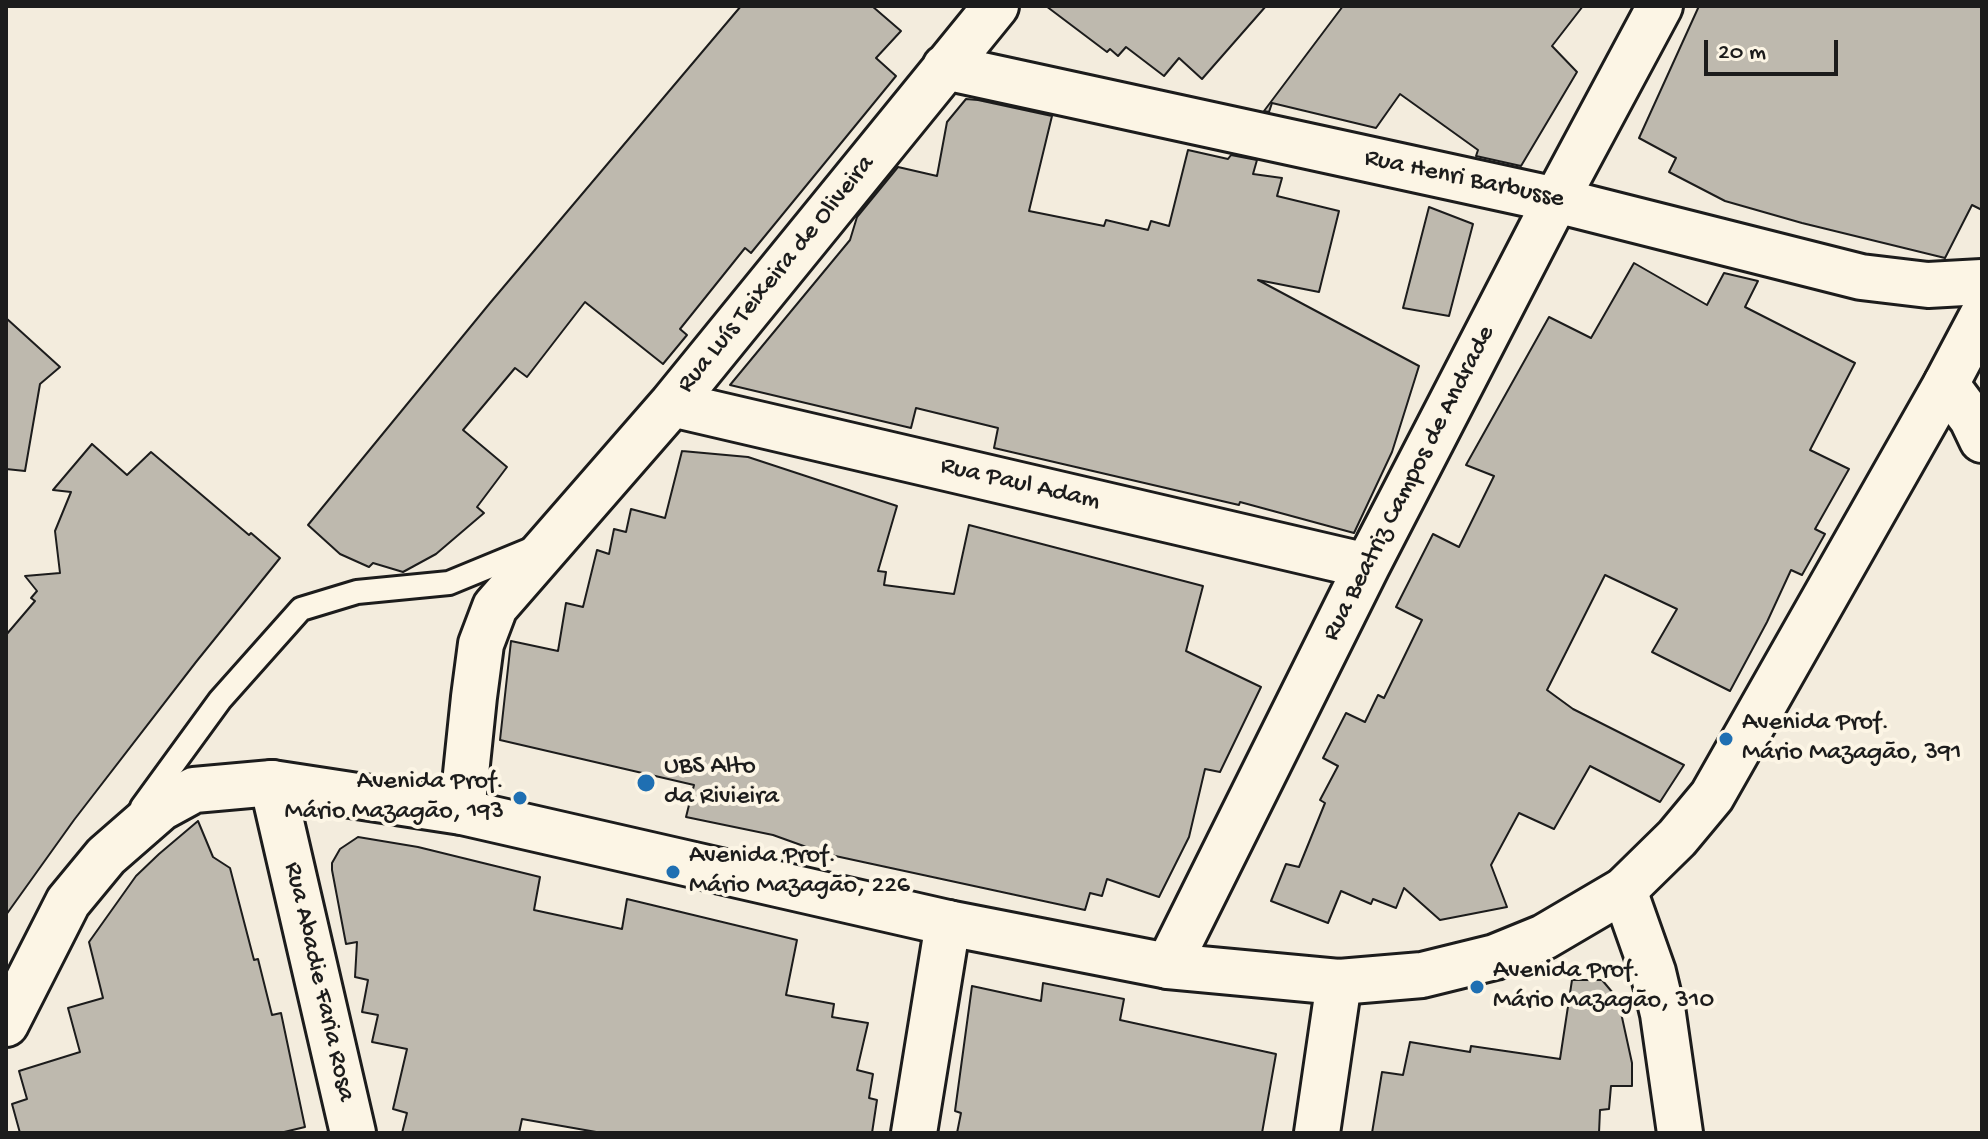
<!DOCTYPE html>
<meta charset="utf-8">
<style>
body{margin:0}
#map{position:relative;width:1988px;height:1139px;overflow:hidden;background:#f3ecdd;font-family:"Gochi Hand",sans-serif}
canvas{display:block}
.frame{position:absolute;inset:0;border:8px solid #1c1c1c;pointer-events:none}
.scale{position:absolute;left:1704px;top:40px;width:134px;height:36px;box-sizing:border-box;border:4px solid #1c1c1c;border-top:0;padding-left:10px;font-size:24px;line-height:28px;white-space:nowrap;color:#1c1c1c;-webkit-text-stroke:6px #fcf5e5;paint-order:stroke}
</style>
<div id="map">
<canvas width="1988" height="1139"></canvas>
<div class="frame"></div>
<div class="scale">20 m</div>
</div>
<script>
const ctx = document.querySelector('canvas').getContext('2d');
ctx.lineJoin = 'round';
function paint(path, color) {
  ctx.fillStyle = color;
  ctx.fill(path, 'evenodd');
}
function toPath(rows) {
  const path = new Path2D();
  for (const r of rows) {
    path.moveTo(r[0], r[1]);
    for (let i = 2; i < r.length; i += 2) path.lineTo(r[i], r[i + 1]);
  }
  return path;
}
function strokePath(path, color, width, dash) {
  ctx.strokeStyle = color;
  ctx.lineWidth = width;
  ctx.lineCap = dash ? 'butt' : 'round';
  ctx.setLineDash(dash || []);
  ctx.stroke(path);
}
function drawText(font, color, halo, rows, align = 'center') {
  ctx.font = font + ' "Gochi Hand",sans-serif';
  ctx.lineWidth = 8;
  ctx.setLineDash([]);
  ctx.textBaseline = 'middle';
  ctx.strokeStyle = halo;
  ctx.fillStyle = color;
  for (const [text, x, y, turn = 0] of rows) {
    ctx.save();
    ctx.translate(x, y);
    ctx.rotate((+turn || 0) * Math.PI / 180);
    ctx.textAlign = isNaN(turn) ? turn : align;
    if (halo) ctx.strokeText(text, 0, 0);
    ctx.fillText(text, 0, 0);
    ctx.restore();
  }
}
const building = toPath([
 [741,6,872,6,901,31,876,58,896,76,751,253,745,248,680,329,687,335,663,364,585,302,527,377,515,368,463,430,507,467,477,507,484,513,436,554,403,572,373,563,369,567,340,554,308,525,490,303,741,6],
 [1046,6,1266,6,1202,79,1179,58,1164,76,1126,47,1118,56,1110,49,1107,52,1046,6],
 [1343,6,1583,6,1552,46,1577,72,1521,166,1476,156,1478,150,1400,94,1376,128,1272,103,1269,112,1264,111,1343,6],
 [1699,6,1982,6,1982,210,1972,205,1945,258,1802,223,1725,201,1669,172,1676,158,1639,138,1699,6],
 [966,99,978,100,1052,116,1029,211,1104,226,1106,220,1148,230,1151,221,1169,226,1188,150,1228,159,1231,155,1257,160,1253,174,1282,178,1277,196,1339,211,1319,292,1258,280,1419,366,1392,452,1354,533,1240,502,1239,505,994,448,998,428,916,408,911,428,730,385,850,240,857,217,898,167,937,176,947,122,966,99],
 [1429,207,1473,224,1449,316,1403,308,1429,207],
 [1634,263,1707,305,1724,273,1758,281,1745,307,1855,363,1810,450,1849,469,1815,529,1825,534,1802,575,1791,570,1767,622,1730,691,1652,652,1677,609,1605,575,1547,690,1573,709,1684,765,1660,802,1590,766,1554,829,1519,813,1491,865,1507,907,1440,920,1404,888,1396,908,1373,899,1371,904,1341,891,1328,923,1271,901,1286,864,1299,867,1325,803,1320,800,1338,766,1323,758,1346,713,1365,722,1378,695,1384,698,1422,620,1396,607,1433,534,1459,547,1494,476,1466,465,1549,317,1591,338,1634,263],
 [6,318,60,367,40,384,25,471,6,469,6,318],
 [92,444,127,475,151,452,249,535,251,533,280,558,196,662,74,820,6,915,6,635,35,601,31,598,37,591,25,576,60,573,55,531,71,492,53,490,92,444],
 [682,451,748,457,897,506,878,571,886,572,884,585,954,594,969,525,1203,586,1186,651,1261,687,1220,772,1205,769,1189,837,1159,897,1107,879,1102,896,1090,893,1085,910,826,854,773,835,686,817,694,785,500,740,511,641,558,651,566,603,583,607,597,550,609,554,614,529,626,532,631,509,665,518,682,451],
 [198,821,213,857,230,868,254,960,258,959,272,1015,281,1013,305,1127,280,1133,20,1133,12,1104,27,1099,19,1071,80,1052,68,1008,103,998,89,942,136,876,159,854,198,821],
 [358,837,418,847,540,877,534,910,622,929,627,899,797,940,786,995,834,1004,832,1017,868,1023,857,1070,873,1074,869,1098,877,1100,872,1133,602,1133,522,1119,519,1133,402,1133,407,1113,393,1109,407,1049,372,1042,378,1015,362,1012,368,980,355,977,357,942,346,944,332,870,332,863,340,849,358,837],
 [1572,980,1602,980,1618,999,1632,1063,1632,1086,1611,1086,1609,1109,1600,1110,1599,1133,1372,1133,1382,1072,1403,1075,1410,1042,1470,1052,1471,1046,1560,1059,1572,980],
 [1043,983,1124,999,1120,1020,1276,1054,1262,1133,957,1133,961,1113,955,1111,972,986,1041,1001,1043,983]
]);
const lane = toPath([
 [142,807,220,700,301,609,357,592,449,583,534,548]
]);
const street = toPath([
 [945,67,1556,200,1861,277,1928,285,1982,282],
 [1946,384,1972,419,1982,440],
 [672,404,1367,566],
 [272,783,353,1133],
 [462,812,474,697,481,644,495,607,672,404,996,6],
 [1624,890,1653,972,1663,1014,1680,1133],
 [1168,966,1367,566,1556,200,1660,6],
 [914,1133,948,923],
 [1317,1133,1339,982]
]);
const secondary = toPath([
 [6,1024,68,902,106,856,161,808,194,790,272,783,462,812,948,923,1168,966,1339,982,1422,975,1495,957,1544,937,1624,890,1677,838,1712,796,1946,384,1982,316]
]);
const markers = [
 [1726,739,8,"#1f6fb2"],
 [646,783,10,"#1f6fb2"],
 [520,798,8,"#1f6fb2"],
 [673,872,8,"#1f6fb2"],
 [1477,987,8,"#1f6fb2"]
];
const streetNames = [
 ["Rua Henri Barbusse",1464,180,12],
 ["Rua Luís Teixeira de Oliveira",777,275,-51],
 ["Rua Beatriz Campos de Andrade",1410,484,-63],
 ["Rua Paul Adam",1020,485,13],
 ["Rua Abadie Faria Rosa",318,982,77]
];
const poiNames = [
 ["Avenida Prof.",1742,724],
 ["Mário Mazagão, 391",1742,754],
 ["UBS Alto",664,768],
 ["da Rivieira",664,798],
 ["Avenida Prof.",504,783,"right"],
 ["Mário Mazagão, 193",504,813,"right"],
 ["Avenida Prof.",689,857],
 ["Mário Mazagão, 226",689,887],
 ["Avenida Prof.",1493,972],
 ["Mário Mazagão, 310",1493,1002]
];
paint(building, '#beb9ae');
strokePath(building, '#1c1c1c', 2);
strokePath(lane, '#1c1c1c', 28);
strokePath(street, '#1c1c1c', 50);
strokePath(secondary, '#1c1c1c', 50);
strokePath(lane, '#fcf5e5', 22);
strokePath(street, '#fcf5e5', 44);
strokePath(secondary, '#fcf5e5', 44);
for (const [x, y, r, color] of markers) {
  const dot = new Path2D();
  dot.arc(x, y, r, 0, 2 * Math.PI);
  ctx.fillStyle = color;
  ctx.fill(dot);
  strokePath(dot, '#fcf5e5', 3);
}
drawText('26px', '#1c1c1c', '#fcf5e5', streetNames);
drawText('26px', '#1c1c1c', '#fcf5e5', poiNames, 'left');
</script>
